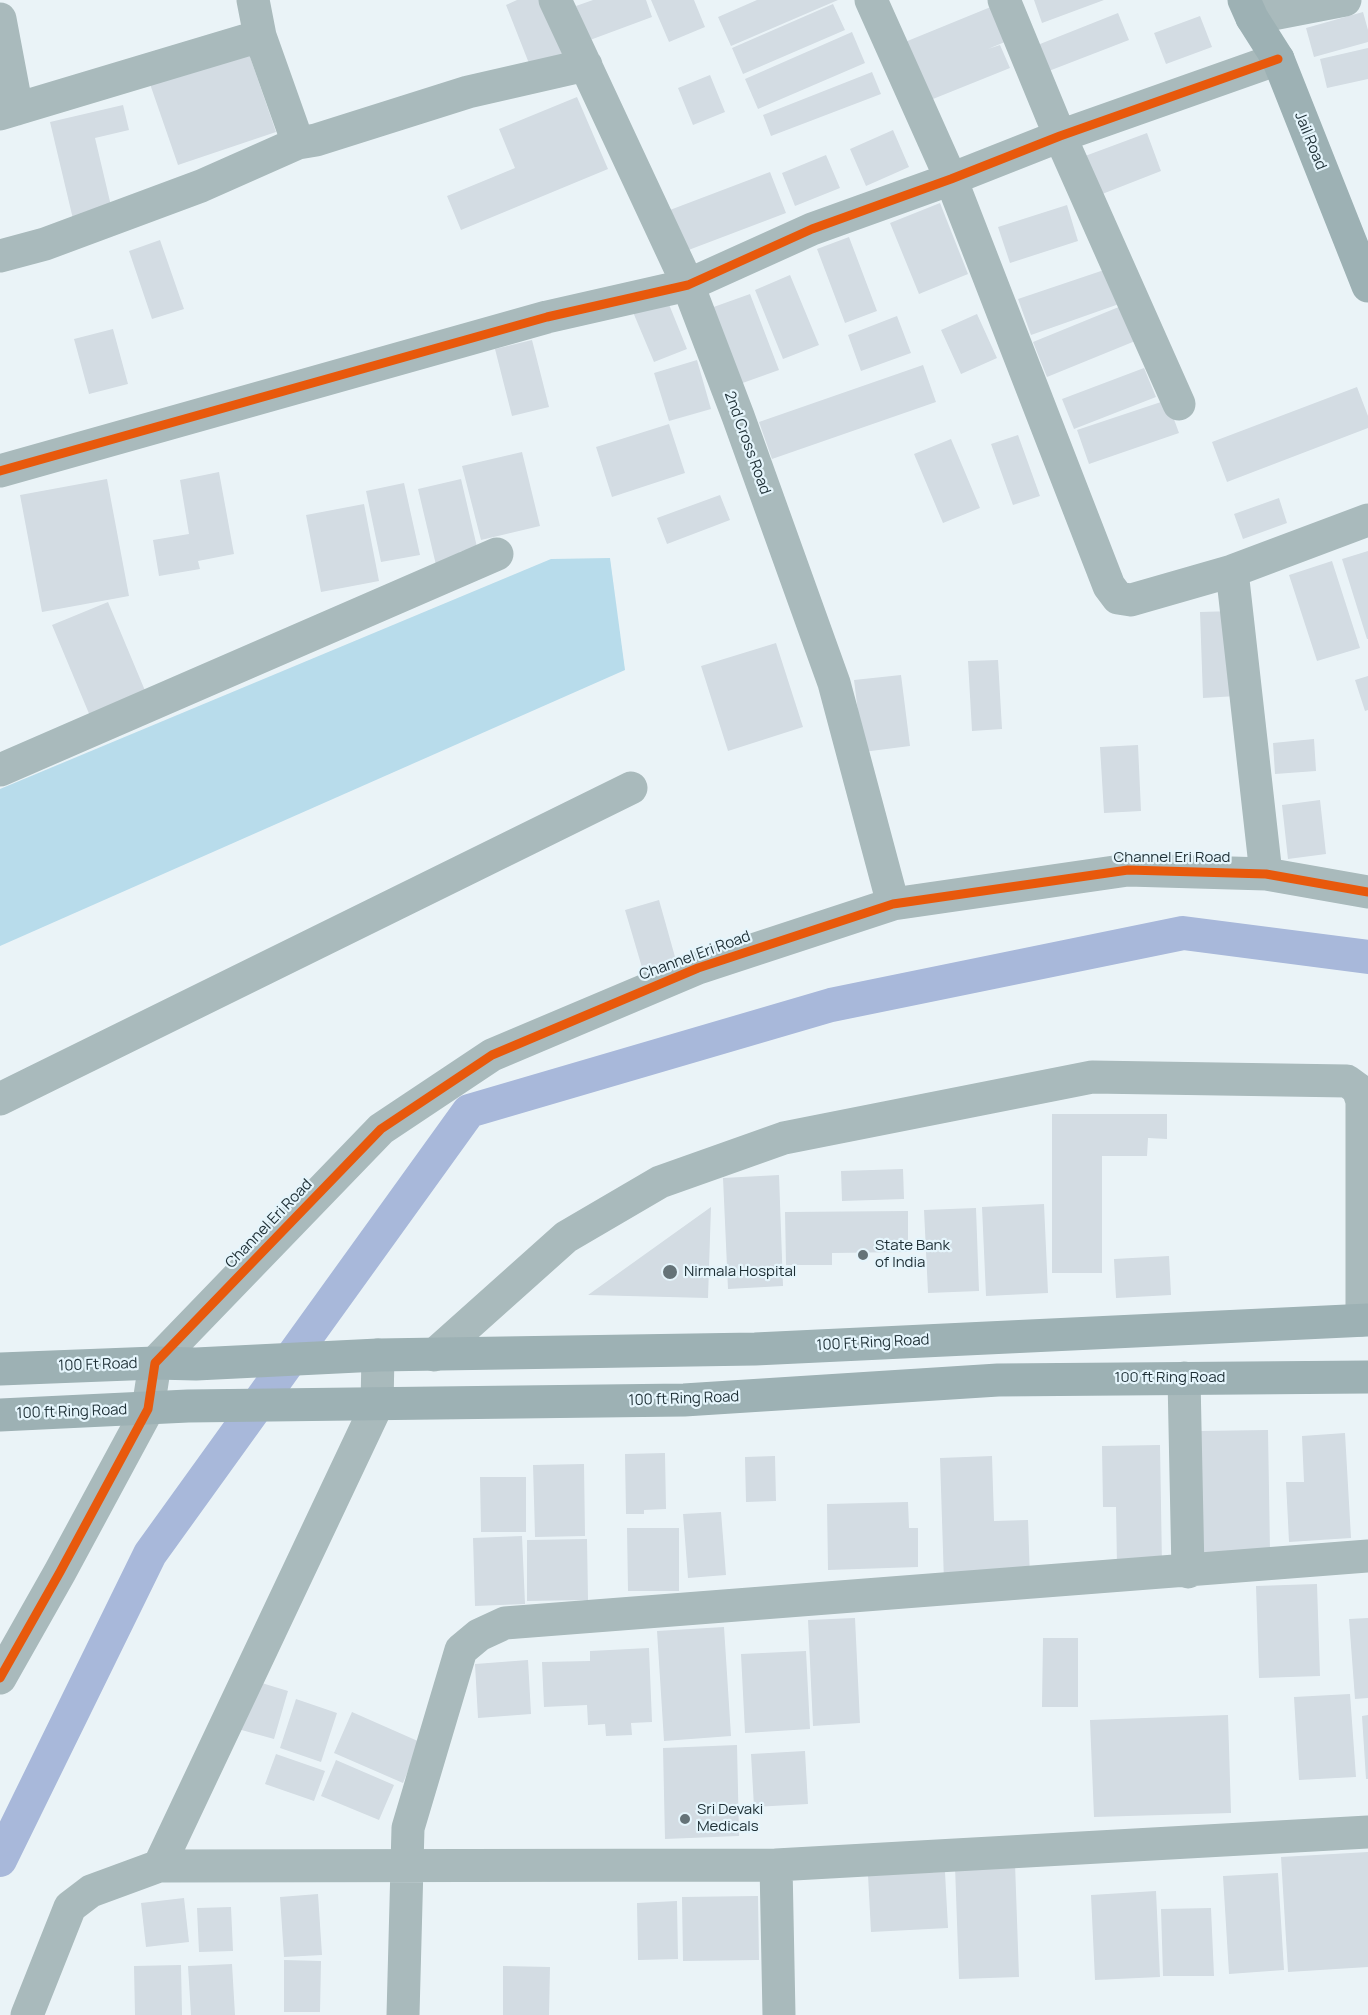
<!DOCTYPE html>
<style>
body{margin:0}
canvas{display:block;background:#eaf3f7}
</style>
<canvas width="1368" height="2015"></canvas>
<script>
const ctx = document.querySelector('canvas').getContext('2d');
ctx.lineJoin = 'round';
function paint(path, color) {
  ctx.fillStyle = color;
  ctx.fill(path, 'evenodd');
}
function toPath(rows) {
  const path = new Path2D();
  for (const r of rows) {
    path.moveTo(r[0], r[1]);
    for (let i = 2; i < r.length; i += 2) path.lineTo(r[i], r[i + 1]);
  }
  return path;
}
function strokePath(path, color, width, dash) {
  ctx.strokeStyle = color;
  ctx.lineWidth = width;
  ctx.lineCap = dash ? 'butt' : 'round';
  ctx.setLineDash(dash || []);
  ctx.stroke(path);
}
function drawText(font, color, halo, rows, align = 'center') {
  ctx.font = font + ' Manrope,sans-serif';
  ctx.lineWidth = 4.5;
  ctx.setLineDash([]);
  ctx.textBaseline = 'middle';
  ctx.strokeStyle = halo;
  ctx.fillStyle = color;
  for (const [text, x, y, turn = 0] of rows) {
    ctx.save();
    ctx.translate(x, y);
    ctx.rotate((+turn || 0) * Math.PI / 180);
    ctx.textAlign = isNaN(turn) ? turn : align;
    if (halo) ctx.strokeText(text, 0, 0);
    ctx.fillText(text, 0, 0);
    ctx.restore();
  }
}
const green = toPath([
 [610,558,625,670,0,946,0,789,551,559]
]);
const canal = toPath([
 [0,1860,150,1554,469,1111,831,1005,1183,933,1368,957]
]);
const building = toPath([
 [517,0,540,0,564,58,532,71,506,5],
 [593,0,646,0,652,17,590,40,576,6],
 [651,0,694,0,705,27,669,42],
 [757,0,838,0,731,46,718,17],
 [1034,0,1104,0,1042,23],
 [833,4,845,30,743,74,732,48],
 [998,4,1012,39,988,49,1000,45,1010,68,928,101,905,42],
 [1363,12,1368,30,1368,42,1314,57,1306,28],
 [1118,13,1129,40,1041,74,1030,48],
 [1200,16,1212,47,1166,64,1154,33],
 [852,32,865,63,758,109,745,79],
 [1368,48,1368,79,1327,88,1320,59],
 [248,51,276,132,178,165,150,84],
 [872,72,881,94,771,136,763,115],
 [710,75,725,112,693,125,678,88],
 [577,97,608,169,461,230,447,196,515,168,499,129],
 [123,105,129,130,95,138,112,210,73,219,50,122],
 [893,130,909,167,866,186,850,149],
 [1147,133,1161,171,1092,198,1077,159],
 [826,155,840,188,795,206,782,173],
 [770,172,786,213,678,254,662,213],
 [940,203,968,274,919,294,890,223],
 [1067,205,1078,241,1010,263,998,227],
 [849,237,877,311,845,323,817,249],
 [160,240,184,309,152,319,129,251],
 [1107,269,1119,304,1031,335,1018,299],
 [790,275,819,345,783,359,755,290],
 [664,292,687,349,654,362,630,305],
 [750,294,779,370,737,385,708,309],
 [1131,302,1145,337,1047,377,1033,342],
 [977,314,997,358,961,374,941,330],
 [897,316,911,353,861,371,848,335],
 [113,329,128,384,89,394,74,339],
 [532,340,549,407,512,416,495,349],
 [697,360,711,409,669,421,654,373],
 [923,365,936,402,772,459,759,422],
 [1144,368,1156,397,1074,429,1062,399],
 [1357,387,1368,416,1368,428,1227,482,1212,442],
 [1167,400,1179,433,1089,464,1077,430],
 [669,424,685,473,612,497,596,447],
 [1018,435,1040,496,1013,505,991,444],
 [951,439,980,508,943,523,914,454],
 [522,452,540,526,481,540,462,466],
 [219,472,234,554,198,561,200,569,159,576,153,540,189,534,180,480],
 [107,479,129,596,42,612,20,495],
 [461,479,477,547,459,552,461,559,436,565,418,489],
 [404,483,420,555,381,562,366,491],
 [720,495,730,520,667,544,657,518],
 [1279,498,1287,523,1243,539,1234,514],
 [364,504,379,581,321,592,306,515],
 [1368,551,1368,639,1367,639,1342,559],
 [1332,561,1360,648,1317,661,1289,575],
 [108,602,146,693,90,716,52,625],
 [1234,611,1237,696,1203,698,1200,612],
 [776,643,803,727,728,751,701,666],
 [998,660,1002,729,972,731,968,661],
 [901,675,910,746,863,752,854,680],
 [1368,676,1368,710,1365,711,1355,680],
 [1314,739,1316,771,1275,774,1273,743],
 [1138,745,1141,811,1104,813,1100,747],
 [1320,800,1326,854,1288,859,1282,805],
 [659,900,679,971,646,981,625,910],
 [1052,1114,1167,1114,1167,1139,1148,1138,1147,1156,1102,1156,1102,1273,1052,1273],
 [903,1169,904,1199,842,1201,841,1171],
 [779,1175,783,1286,728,1289,723,1178],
 [1044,1204,1048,1293,986,1296,982,1207],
 [711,1207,708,1298,588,1295],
 [976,1208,979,1291,928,1293,924,1210],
 [908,1211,908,1252,832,1253,832,1265,786,1265,785,1212],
 [1169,1256,1171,1295,1116,1298,1114,1259],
 [1268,1430,1270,1551,1200,1553,1198,1431],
 [1345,1433,1351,1538,1289,1542,1286,1482,1304,1482,1302,1436],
 [1160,1445,1162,1566,1117,1567,1116,1507,1103,1507,1102,1446],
 [665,1453,666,1509,644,1510,644,1514,626,1514,625,1454],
 [775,1456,776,1501,746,1502,745,1457],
 [992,1456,994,1521,1028,1520,1030,1579,944,1582,940,1458],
 [584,1464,585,1536,535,1537,533,1465],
 [480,1477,526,1477,526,1532,481,1532],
 [908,1502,909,1528,918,1528,918,1567,828,1570,827,1504],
 [721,1512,726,1575,688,1578,683,1514],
 [627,1528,679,1528,679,1591,628,1591],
 [522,1536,525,1604,475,1606,473,1538],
 [587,1539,588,1600,527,1601,527,1540],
 [1317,1584,1320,1676,1259,1678,1256,1586],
 [855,1618,860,1723,813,1726,808,1620],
 [1368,1618,1368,1698,1355,1699,1349,1619],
 [724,1627,731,1736,664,1741,657,1631],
 [1043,1638,1078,1638,1078,1707,1042,1707],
 [649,1648,652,1722,631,1723,632,1735,606,1736,605,1724,588,1725,587,1705,544,1707,542,1662,590,1661,590,1651],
 [806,1651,810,1729,745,1733,741,1654],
 [528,1660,531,1714,478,1718,475,1664],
 [252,1680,288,1691,274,1739,238,1729],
 [1350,1694,1356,1777,1299,1780,1294,1697],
 [296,1699,337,1713,321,1762,280,1748],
 [352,1712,420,1742,403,1783,334,1753],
 [1228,1715,1231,1813,1094,1817,1090,1720],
 [1368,1715,1368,1779,1366,1779,1362,1716],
 [737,1745,739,1836,665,1839,663,1748],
 [805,1751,808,1804,754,1807,751,1754],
 [276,1754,325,1771,314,1801,265,1784],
 [336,1760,394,1785,379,1820,321,1796],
 [1368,1852,1368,1967,1288,1972,1281,1857],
 [1015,1863,1019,1977,959,1979,955,1866],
 [945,1872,948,1928,871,1932,868,1875],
 [1278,1873,1284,1970,1229,1974,1223,1876],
 [1156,1891,1160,1977,1095,1980,1091,1895],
 [318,1894,322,1955,284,1957,280,1897],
 [758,1896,759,1960,683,1961,682,1897],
 [184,1898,189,1942,146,1947,141,1903],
 [677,1901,678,1959,638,1960,637,1903],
 [231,1907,233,1951,199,1952,197,1908],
 [1211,1908,1214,1976,1163,1976,1161,1909],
 [284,1960,321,1961,320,2012,284,2012],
 [232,1964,235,2015,191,2015,188,1966],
 [181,1965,182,2015,135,2015,134,1966],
 [503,1966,550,1967,549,2015,503,2015]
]);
const minor = toPath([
 [253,0,260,36,298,143],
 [555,0,688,285,738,416,834,683,893,904],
 [871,0,951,179,1109,586,1118,598,1131,600,1232,571,1368,520],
 [1004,0,1060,136,1179,404],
 [1252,18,1345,0],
 [0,19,17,109],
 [0,114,260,36],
 [0,256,45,244,201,186,298,143,316,140,468,92,586,65],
 [0,471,547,317,688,285,812,229,951,179,1060,136,1278,59],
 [1232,571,1266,874],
 [0,770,497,554],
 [0,1099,631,788],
 [378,1355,377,1405,159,1866,776,1865],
 [434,1355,566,1237,660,1182,784,1138,1092,1077,1347,1081,1358,1089,1362,1101,1362,1320],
 [1184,1378,1188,1572],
 [0,1678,60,1572,148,1409,155,1363,381,1129,492,1055,698,968,893,904,1128,870,1266,874,1368,892],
 [27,2015,70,1907,91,1891,159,1866],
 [403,2015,408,1828,461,1650,479,1635,505,1623,1368,1556],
 [779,2015,776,1865,1368,1832]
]);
const major = toPath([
 [1244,0,1252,18,1278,59,1368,286],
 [0,1369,155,1363,196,1364,378,1355,755,1349,1368,1320],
 [0,1415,188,1406,684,1400,998,1380,1368,1377]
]);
const cycleway = toPath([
 [0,471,547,317,688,285,812,229,951,179,1060,136,1278,59],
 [0,1678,60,1572,148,1409,155,1363,381,1129,492,1055,698,968,893,904,1128,870,1266,874,1368,892]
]);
const markers = [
 [863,1255,6,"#657378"],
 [670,1272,8,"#657378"],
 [685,1819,6,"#657378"]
];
const streetNames = [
 ["Jail Road",1310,141,68],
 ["2nd Cross Road",747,443,70],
 ["Channel Eri Road",1172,858],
 ["Channel Eri Road",695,956,-20],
 ["Channel Eri Road",269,1224,-46],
 ["100 Ft Ring Road",873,1343,-3],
 ["100 Ft Road",98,1365,-2],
 ["100 ft Ring Road",1170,1378],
 ["100 ft Ring Road",684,1399,-2],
 ["100 ft Ring Road",72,1412,-2]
];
const poiNames = [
 ["State Bank",875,1246],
 ["of India",875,1263],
 ["Nirmala Hospital",684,1272],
 ["Sri Devaki",697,1810],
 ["Medicals",697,1827]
];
paint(green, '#b8dceb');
strokePath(canal, '#a8b8da', 34);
paint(building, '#d3dce3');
strokePath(minor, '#a9babc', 33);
strokePath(major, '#9db1b4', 33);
strokePath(cycleway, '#e8590c', 9);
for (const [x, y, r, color] of markers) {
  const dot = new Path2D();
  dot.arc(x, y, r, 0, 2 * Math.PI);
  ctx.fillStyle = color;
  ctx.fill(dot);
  strokePath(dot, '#e5f5fc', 2);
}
drawText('15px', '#1d2e34', '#e5f5fc', streetNames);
drawText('15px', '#1d2e34', '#e5f5fc', poiNames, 'left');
</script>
